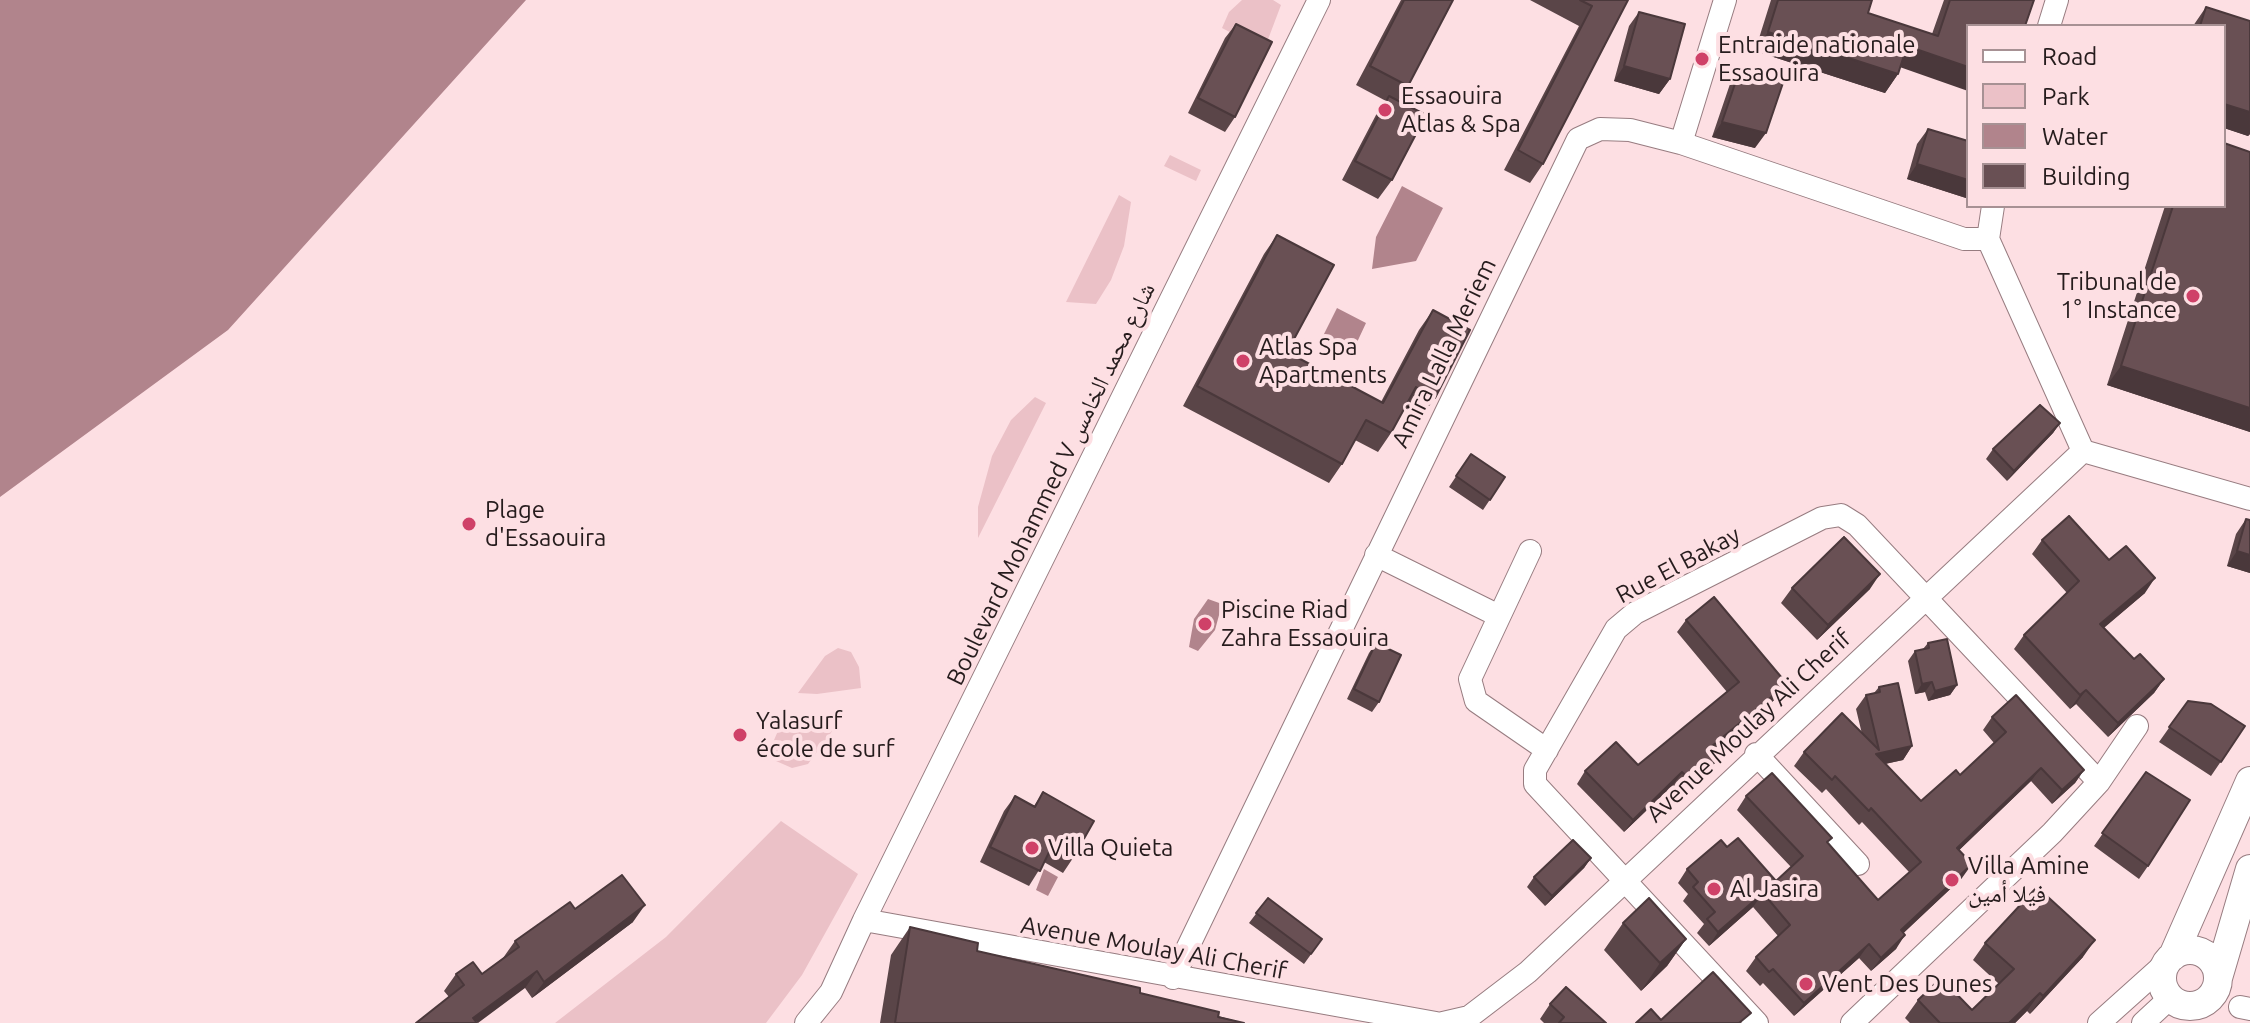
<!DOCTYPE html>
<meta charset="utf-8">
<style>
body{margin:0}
#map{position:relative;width:2250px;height:1023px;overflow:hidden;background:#fddfe3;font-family:Ubuntu,sans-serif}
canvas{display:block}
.legend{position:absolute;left:1966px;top:24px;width:260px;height:184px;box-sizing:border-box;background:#fddfe3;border:2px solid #a79194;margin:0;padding:10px 14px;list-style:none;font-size:24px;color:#261c1d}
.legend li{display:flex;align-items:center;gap:16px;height:40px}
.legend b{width:40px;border:2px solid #a79194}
</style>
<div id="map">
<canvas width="2250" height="1023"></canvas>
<ul class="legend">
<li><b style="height:10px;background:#fff"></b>Road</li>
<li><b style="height:22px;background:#ebc1c7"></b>Park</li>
<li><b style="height:22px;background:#b1848c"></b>Water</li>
<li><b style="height:22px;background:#695054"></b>Building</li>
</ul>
</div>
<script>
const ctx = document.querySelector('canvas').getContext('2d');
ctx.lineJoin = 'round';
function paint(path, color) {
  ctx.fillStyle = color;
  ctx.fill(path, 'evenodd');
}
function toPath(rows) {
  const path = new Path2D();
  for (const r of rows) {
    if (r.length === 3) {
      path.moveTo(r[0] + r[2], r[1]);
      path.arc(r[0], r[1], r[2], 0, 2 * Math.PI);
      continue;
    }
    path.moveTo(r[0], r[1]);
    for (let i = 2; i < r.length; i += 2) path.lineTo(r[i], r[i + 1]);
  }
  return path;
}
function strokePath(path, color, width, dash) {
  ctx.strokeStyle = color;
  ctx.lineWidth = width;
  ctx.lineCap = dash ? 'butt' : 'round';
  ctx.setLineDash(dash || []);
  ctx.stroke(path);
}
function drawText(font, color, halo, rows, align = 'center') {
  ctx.font = font + ' Ubuntu,"Noto Naskh Arabic",sans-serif';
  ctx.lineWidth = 8;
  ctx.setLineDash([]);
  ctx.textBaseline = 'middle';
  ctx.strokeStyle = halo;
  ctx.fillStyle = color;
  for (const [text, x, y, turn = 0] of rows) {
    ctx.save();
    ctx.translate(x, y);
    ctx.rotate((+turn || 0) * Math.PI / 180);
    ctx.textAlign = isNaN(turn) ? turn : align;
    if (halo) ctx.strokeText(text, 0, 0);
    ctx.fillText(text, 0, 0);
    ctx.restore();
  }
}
const green = toPath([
 [1242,0,1273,0,1281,5,1264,50,1222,28,1229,12],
 [1170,155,1201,170,1196,181,1164,166],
 [1119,195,1131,202,1124,246,1111,280,1096,304,1066,302],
 [1035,397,1046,403,978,538,978,507,992,456,1011,420],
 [838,648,851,652,859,667,861,688,817,694,798,693,825,656],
 [837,716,841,719,808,764,792,768,776,761,771,747,784,717],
 [781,821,858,874,802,975,766,1023,555,1023,666,937]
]);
const water = toPath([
 [0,0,526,0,228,330,0,497],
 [1402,186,1443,208,1416,261,1372,269,1376,237],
 [1337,308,1366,323,1352,353,1322,338],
 [1208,599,1222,604,1215,630,1198,651,1189,647,1194,619],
 [1044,869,1058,877,1048,896,1036,890]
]);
const minor = toPath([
 [2049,26,2057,0],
 [1681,143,1725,0],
 [1993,206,1988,239,2083,451],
 [2083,451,2250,499],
 [1530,551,1470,679,1476,701,1547,750],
 [1376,555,1499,616],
 [1756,754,1858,864],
 [864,920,1436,1023],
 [1173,978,1578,139,1600,129,1630,130,1681,143,1964,239,1988,239],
 [2240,1007,2250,1009],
 [806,1023,831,992,864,920,1319,0],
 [1443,1023,1469,1017,1528,972,2083,451],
 [1757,1023,1535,784,1535,770,1616,629,1635,613,1822,518,1841,515,1857,525,2099,782],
 [1852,1023,2052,833,2099,782,2137,726],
 [2099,1023,2167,962],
 [2143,1023,2170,998]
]);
const major = toPath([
 [2190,978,28],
 [2173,956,2250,781],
 [2218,978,2250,869]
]);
const wall = toPath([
 [1401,0,1453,0,1408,86,1398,101,1392,180,1378,199,1342,180,1376,115,1386,101,1356,85],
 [1530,0,1628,0,1543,164,1530,183,1504,170,1579,26],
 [1771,0,1872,0,1868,13,1932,34,1944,0,2034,0,1900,67,1898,74,1885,93,1755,51],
 [2206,7,2250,21,2250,134,2248,136,2224,128,2224,26,2193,26],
 [1639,12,1670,79,1659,94,1614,81,1629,26],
 [1236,24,1235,117,1225,132,1188,113,1225,38],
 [1740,69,1755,148,1712,137,1730,84],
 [1928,129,1968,141,1968,195,1966,198,1907,179,1917,144],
 [2165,206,2224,206,2250,432,2107,385],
 [1277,235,1287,352,1381,402,1419,330,1433,310,1435,398,1421,417,1405,408,1391,433,1378,452,1355,440,1342,464,1329,483,1183,406,1264,254],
 [2060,423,2053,433,2007,481,1986,459,1993,449],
 [1471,454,1505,477,1483,510,1449,487],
 [2246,519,2250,520,2250,573,2227,566,2236,534],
 [2042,540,2109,560,2145,593,2103,628,2134,659,2164,679,2154,693,2108,737,2076,704,2070,709,2014,649,2024,635,2067,593,2032,554],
 [1792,588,1870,589,1817,640,1781,603],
 [1686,620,1778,697,1709,754,1716,761,1707,774,1683,795,1673,785,1624,832,1577,784,1585,771,1638,765,1727,692,1677,632],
 [1376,643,1379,702,1372,712,1347,699,1369,653],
 [1928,643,1957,685,1950,695,1928,701,1925,692,1915,694,1908,661,1915,651,1923,649],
 [1879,687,1912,746,1903,760,1885,764,1921,801,1960,775,1994,743,1983,730,1992,717,2084,770,2075,783,2052,804,2031,781,1959,850,1962,878,1903,933,1896,949,1871,971,1859,958,1794,1016,1763,983,1760,986,1746,971,1756,957,1778,936,1753,907,1709,946,1697,933,1704,924,1683,901,1688,894,1678,883,1687,869,1727,847,1776,881,1791,867,1737,810,1746,796,1828,844,1878,900,1909,872,1862,822,1859,825,1826,789,1822,793,1794,766,1804,752,1862,734,1856,709,1866,695,1874,693],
 [2188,701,2245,726,2211,776,2159,742],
 [2146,772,2148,866,2139,879,2094,846],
 [1043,792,1073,858,1063,873,1044,862,1029,886,980,862,1004,811,1015,796,1034,806],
 [1591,858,1584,868,1545,906,1527,887,1534,877],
 [1268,898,1322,939,1304,964,1249,923],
 [575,909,633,922,532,998,525,988,449,997,444,991,456,974,482,974,503,958,515,941],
 [1623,923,1686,939,1667,966,1641,991,1604,950],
 [910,927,977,951,1244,1023,880,1023,891,955],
 [1985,943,2083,957,2030,1014,2027,1011,2015,1023,1910,1023,1905,1018,1918,1000,1972,1010,1999,984,1973,960],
 [1550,1004,1606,1023,1544,1023,1540,1019]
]);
const shadedWall = toPath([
 [1768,32,1898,74,1885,93,1755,51],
 [1907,46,1968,67,1968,91,1894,65],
 [1624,66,1670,79,1659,94,1614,81],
 [2224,104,2250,112,2250,134,2248,136,2224,128],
 [1722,122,1766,133,1755,148,1712,137],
 [1917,164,1968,180,1968,195,1966,198,1907,179],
 [2121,366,2250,408,2250,432,2107,385],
 [2060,423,2053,433,2007,481,2014,471],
 [2237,551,2250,555,2250,573,2227,566],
 [1880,574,1870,589,1817,640,1828,625],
 [2155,578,2145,593,2091,639,2100,624],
 [2164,679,2154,693,2108,737,2118,723],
 [1932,682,1925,692,1915,694,1922,684],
 [1787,684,1778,697,1697,763,1706,751],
 [1957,685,1950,695,1928,701,1935,691],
 [2086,690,2076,704,2070,709,2080,695],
 [1912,746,1903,760,1866,768,1876,754],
 [1716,761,1707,774,1683,795,1692,782],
 [2041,768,2031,781,1948,861,1957,848],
 [2084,770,2075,783,2052,804,2062,790],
 [1682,772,1673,785,1624,832,1633,820],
 [1591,858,1584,868,1545,906,1552,896],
 [1972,864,1962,878,1892,944,1901,930],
 [1763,893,1753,907,1709,946,1718,932],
 [645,905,633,922,532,998,544,982],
 [1905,935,1896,949,1871,971,1881,958],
 [1686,939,1667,966,1641,991,1660,963],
 [2095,940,2083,957,2030,1014,2043,996],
 [1869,944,1859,958,1794,1016,1804,1003],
 [537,971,525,988,478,1023,473,1018],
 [2040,993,2027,1011,2015,1023,2009,1023]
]);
const building = toPath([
 [1404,0,1453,0,1408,86,1370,66,1404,0],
 [1580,0,1628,0,1543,164,1518,150,1592,6,1580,0],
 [1778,0,1872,0,1868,13,1938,36,1950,0,2034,0,2025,26,1968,26,1968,67,1907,46,1898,74,1768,32,1778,0],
 [2206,7,2250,21,2250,112,2224,104,2224,26,2200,26,2206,7],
 [1639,12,1685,24,1670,79,1624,66,1639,12],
 [1236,24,1272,42,1235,117,1198,98,1236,24],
 [1740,69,1784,80,1766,133,1722,122,1740,69],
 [1389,96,1426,115,1392,180,1355,161,1389,96],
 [1928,129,1968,141,1968,180,1917,164,1928,129],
 [2224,143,2250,152,2250,408,2121,366,2173,206,2224,206,2224,143],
 [1277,235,1334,265,1287,352,1383,403,1433,310,1470,330,1435,398,1416,387,1391,433,1366,420,1342,464,1197,386,1277,235],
 [2040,405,2060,423,2014,471,1993,449,2040,405],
 [1471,454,1505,477,1490,500,1456,476,1471,454],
 [2069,516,2109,560,2126,546,2155,578,2100,624,2134,659,2140,654,2164,679,2118,723,2086,690,2080,695,2024,635,2079,581,2042,540,2069,516],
 [2246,519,2250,520,2250,555,2237,551,2246,519],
 [1844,537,1880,574,1828,625,1792,588,1844,537],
 [1714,597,1787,684,1706,751,1716,761,1692,782,1682,772,1633,820,1585,771,1616,742,1638,765,1739,682,1686,620,1714,597],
 [1947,639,1957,685,1935,691,1932,682,1922,684,1915,651,1929,648,1928,643,1947,639],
 [1376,643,1401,655,1379,702,1354,689,1376,643],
 [1898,683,1912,746,1876,754,1921,801,1956,770,1960,775,2006,732,1992,717,2016,695,2084,770,2062,790,2041,768,1957,848,1972,864,1901,930,1905,935,1881,958,1869,944,1804,1003,1773,969,1769,972,1756,957,1790,925,1763,893,1718,932,1707,919,1715,912,1693,887,1698,882,1687,869,1721,840,1727,847,1738,838,1776,881,1803,856,1746,796,1772,773,1832,838,1827,842,1878,900,1921,862,1871,808,1869,811,1835,776,1832,780,1804,752,1842,713,1879,750,1866,695,1880,692,1879,687,1898,683],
 [2188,701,2211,704,2245,726,2221,762,2169,727,2188,701],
 [2146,772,2190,800,2148,866,2102,833,2146,772],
 [1043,792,1094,821,1073,858,1052,846,1040,871,990,847,1015,796,1035,807,1043,792],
 [1573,840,1591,858,1552,896,1534,877,1573,840],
 [622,875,645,905,544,982,537,971,473,1018,477,1023,416,1023,464,985,456,974,473,962,482,974,519,947,515,941,570,902,575,909,622,875],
 [2037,887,2095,940,2043,996,2040,993,2009,1023,1940,1023,1918,1000,1941,978,1972,1010,2014,969,1985,943,2037,887],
 [1268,898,1322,939,1311,954,1256,913,1268,898],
 [1649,898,1686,939,1660,963,1623,923,1649,898],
 [910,927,978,943,977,951,1140,988,1140,993,1219,1012,1218,1017,1244,1023,895,1023,910,927],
 [1713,972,1751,1013,1739,1023,1636,1023,1651,1009,1661,1020,1713,972],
 [1566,987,1606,1023,1559,1023,1564,1017,1550,1004,1566,987]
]);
const markers = [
 [1702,59,8,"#cf4168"],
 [1385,110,8,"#cf4168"],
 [2193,296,8,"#cf4168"],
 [1243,361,8,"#cf4168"],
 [469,524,8,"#cf4168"],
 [1205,624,8,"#cf4168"],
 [740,735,8,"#cf4168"],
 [1032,848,8,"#cf4168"],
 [1952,880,8,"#cf4168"],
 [1714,889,8,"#cf4168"],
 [1806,984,8,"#cf4168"]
];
const poiNames = [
 ["Entraide nationale",1718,45],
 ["Essaouira",1718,73],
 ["Essaouira",1401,96],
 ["Atlas & Spa",1401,124],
 ["Tribunal de",2177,282,"right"],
 ["1° Instance",2177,310,"right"],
 ["Atlas Spa",1259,347],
 ["Apartments",1259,375],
 ["Plage",485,510],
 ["d'Essaouira",485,538],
 ["Piscine Riad",1221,610],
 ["Zahra Essaouira",1221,638],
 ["Yalasurf",756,721],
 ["école de surf",756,749],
 ["Villa Quieta",1048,848],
 ["Villa Amine",1968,866],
 ["فيلا أمين",1968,894],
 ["Al Jasira",1730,889],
 ["Vent Des Dunes",1822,984]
];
const streetNames = [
 ["Amira Lalla Meriem",1444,353,-64],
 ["Boulevard Mohammed V شارع محمد الخامس",1051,484,-64],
 ["Rue El Bakay",1678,565,-28],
 ["Avenue Moulay Ali Cherif",1749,726,-43],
 ["Avenue Moulay Ali Cherif",1154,948,10]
];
paint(green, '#ebc1c7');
paint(water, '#b1848c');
strokePath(minor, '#977c80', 24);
strokePath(major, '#977c80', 30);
strokePath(minor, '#fff', 22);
strokePath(major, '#fff', 28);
paint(wall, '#5a4548');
paint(shadedWall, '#4a383b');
paint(building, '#695054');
strokePath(building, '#4a383b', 2);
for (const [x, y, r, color] of markers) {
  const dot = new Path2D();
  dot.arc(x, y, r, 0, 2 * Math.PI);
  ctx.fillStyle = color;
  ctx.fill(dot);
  strokePath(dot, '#fddfe3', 3);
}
drawText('24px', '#261c1d', '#fddfe3', poiNames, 'left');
drawText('24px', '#261c1d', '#fddfe3', streetNames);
</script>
